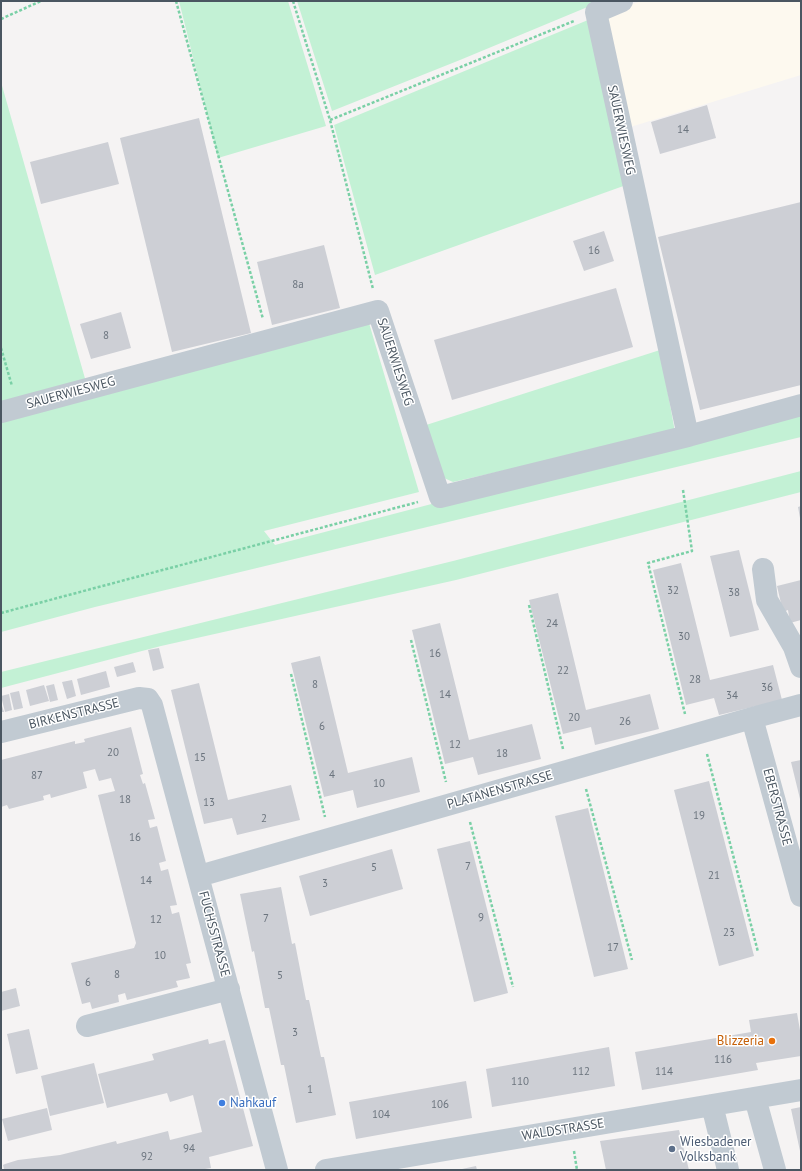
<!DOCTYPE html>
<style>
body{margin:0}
#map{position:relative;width:802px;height:1171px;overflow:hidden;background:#f5f3f3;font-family:"PT Sans",sans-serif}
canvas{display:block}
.frame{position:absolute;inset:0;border:2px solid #4a5661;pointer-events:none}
</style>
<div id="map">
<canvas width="802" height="1171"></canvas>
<div class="frame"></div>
</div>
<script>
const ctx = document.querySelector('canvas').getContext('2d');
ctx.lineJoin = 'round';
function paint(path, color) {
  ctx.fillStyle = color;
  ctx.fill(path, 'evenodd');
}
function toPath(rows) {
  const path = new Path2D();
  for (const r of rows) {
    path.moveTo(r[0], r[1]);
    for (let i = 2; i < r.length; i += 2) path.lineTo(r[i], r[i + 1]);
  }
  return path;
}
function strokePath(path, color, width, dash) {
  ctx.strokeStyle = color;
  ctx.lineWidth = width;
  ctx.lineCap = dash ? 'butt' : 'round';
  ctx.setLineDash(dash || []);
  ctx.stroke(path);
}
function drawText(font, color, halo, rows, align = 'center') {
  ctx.font = font + ' "PT Sans",sans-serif';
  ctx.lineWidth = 3;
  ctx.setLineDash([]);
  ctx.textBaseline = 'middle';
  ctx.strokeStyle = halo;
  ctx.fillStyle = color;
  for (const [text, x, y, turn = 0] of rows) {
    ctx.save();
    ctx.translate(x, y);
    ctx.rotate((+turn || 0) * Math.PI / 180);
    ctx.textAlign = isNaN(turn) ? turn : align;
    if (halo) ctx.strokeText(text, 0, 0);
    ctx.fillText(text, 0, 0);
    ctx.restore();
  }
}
const commercial = toPath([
 [641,1,801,1,801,75,627,128,604,20,611,12]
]);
const green = toPath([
 [179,1,288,1,326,126,218,158],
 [297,1,602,1,460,60,332,111],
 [588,20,629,184,375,275,334,125],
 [1,82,86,382,1,405],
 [369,323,419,492,264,531,275,545,443,501,801,411,801,437,95,607,1,632,1,415],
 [660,350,675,432,453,482,444,478,423,426],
 [801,471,801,492,456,580,161,646,1,688,1,672,453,561]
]);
const building = toPath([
 [707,105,716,138,660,154,651,122],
 [199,118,251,333,172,352,120,138],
 [108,142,119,184,41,204,30,162],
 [801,202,801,385,700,410,658,237],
 [604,231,614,261,584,271,573,241],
 [324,245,340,308,272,325,257,262],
 [616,288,633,347,452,400,434,340],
 [121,312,131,348,91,359,80,324],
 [801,506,801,518,800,518,798,507],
 [739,550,759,630,730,637,710,556],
 [681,563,710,680,773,665,782,700,719,715,714,698,686,705,653,570],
 [801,580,801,620,790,623,788,610,783,612,777,586],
 [558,593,586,710,650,694,659,729,595,745,591,727,563,734,529,600],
 [440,623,469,740,532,724,541,759,478,775,473,757,445,764,412,630],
 [159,648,164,668,153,671,148,650],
 [320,656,348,773,412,757,420,792,357,808,353,790,324,797,291,663],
 [133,662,136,672,117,677,114,667],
 [106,671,110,687,81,695,77,679],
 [72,680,76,696,67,699,62,682],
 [199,683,228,800,291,785,300,820,237,835,232,818,204,824,171,690],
 [54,684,58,700,50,702,46,686],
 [44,685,49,701,30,706,26,690],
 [19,691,23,708,14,710,10,693],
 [9,694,12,710,5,712,1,696],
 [1,703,4,712,1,712],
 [131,727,143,774,140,775,143,784,145,783,155,819,148,820,150,828,157,826,166,861,159,863,161,871,168,869,177,905,170,906,172,914,179,912,191,963,186,964,190,978,176,981,178,987,127,1000,125,993,118,995,119,1002,92,1009,90,1002,82,1004,71,963,134,948,136,943,98,795,115,791,111,778,99,781,95,769,83,772,87,788,51,798,50,794,43,796,44,800,9,809,7,805,1,807,1,760,75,741,75,744,85,742,84,739],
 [801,760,801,799,800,799,791,762],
 [709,781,754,956,719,966,674,790],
 [588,808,628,969,594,977,555,816],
 [470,841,508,993,474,1002,437,849],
 [392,849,403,889,310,916,299,876],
 [281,887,292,944,295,943,306,1000,309,1000,321,1057,324,1057,336,1115,296,1123,284,1065,281,1065,269,1008,265,1008,254,951,252,952,240,894],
 [16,988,20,1006,1,1011,1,992],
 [797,1013,801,1036,801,1056,756,1063,758,1070,642,1090,635,1052,751,1032,749,1020],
 [29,1029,38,1069,16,1074,7,1034],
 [208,1039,209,1044,225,1040,253,1146,209,1157,211,1168,199,1170,1,1170,4,1169,3,1165,5,1164,18,1160,60,1155,116,1141,117,1144,168,1131,170,1140,202,1132,193,1095,170,1102,167,1093,107,1108,98,1074,154,1060,152,1054],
 [609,1047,615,1086,492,1107,486,1069],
 [94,1063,104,1103,50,1116,41,1076],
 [466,1081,472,1118,356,1139,349,1102],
 [801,1107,801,1151,800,1151,791,1109],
 [47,1108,52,1130,8,1141,2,1119],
 [679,1130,689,1170,606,1170,600,1141],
 [476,1166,477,1170,462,1170,462,1169]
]);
const path = toPath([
 [176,1,263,319],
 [293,1,330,120,373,289],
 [1,19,41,1],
 [330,120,574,21],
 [1,348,12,386],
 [683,490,692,551,648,563,685,714],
 [529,605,563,749],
 [1,613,418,502],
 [411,640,446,782],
 [291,674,325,817],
 [707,754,758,952],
 [586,789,632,960],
 [470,822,513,987],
 [574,1151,577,1170]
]);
const minor = toPath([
 [622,1,596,12,688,436],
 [1,412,378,311,440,497,688,436,801,405],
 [763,569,767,600,794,647,801,667],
 [752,718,801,896],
 [1,732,139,698,148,699,152,705,277,1170],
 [199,876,752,718,801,705],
 [87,1026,229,989],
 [755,1098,775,1170],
 [712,1105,728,1170],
 [326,1170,801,1090]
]);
const markers = [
 [772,1041,4,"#e8710a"],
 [222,1103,4,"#3f7fe0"],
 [672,1149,4,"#5c6f8a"]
];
const numberNames = [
 ["14",683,130],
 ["16",594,251],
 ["8a",298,285],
 ["8",106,336],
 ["32",673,591],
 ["38",734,593],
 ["24",552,624],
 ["30",684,637],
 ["16",435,654],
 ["22",563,671],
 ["28",695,680],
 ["8",315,685],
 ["36",767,688],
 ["14",445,695],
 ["34",732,696],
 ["20",574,718],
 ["26",625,722],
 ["6",322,727],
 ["12",455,745],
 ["20",113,753],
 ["18",502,754],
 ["15",200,758],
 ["4",332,775],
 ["87",37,776],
 ["10",379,784],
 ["18",125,800],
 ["13",209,803],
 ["19",699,816],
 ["2",264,819],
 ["16",135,838],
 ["7",468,867],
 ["5",374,868],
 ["21",714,876],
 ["14",146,881],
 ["3",325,884],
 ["9",481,918],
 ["7",266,919],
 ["12",156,920],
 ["23",729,933],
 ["17",613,948],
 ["10",160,956],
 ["8",117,975],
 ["5",280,976],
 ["6",88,983],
 ["3",295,1033],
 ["116",723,1060],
 ["112",581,1072],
 ["114",664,1072],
 ["110",520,1082],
 ["1",310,1090],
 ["106",440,1105],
 ["104",381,1115],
 ["94",189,1149],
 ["92",147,1157]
];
const streetNames = [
 ["SAUERWIESWEG",621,130,78],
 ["SAUERWIESWEG",395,362,72],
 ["SAUERWIESWEG",71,393,-15],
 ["BIRKENSTRASSE",74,714,-14],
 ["PLATANENSTRASSE",500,790,-16],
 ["EBERSTRASSE",777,807,75],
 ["FUCHSSTRASSE",214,934,75],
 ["WALDSTRASSE",563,1130,-9]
];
const foodNames = [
 ["Blizzeria",764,1041]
];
const shopNames = [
 ["Nahkauf",230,1103]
];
const serviceNames = [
 ["Wiesbadener",680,1142],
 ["Volksbank",680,1157]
];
paint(commercial, '#fdf9ef');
paint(green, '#c3f1d5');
paint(building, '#cdcfd5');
strokePath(path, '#7ad0a6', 2.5, [3, 2]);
strokePath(minor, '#c1cad2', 22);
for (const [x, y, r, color] of markers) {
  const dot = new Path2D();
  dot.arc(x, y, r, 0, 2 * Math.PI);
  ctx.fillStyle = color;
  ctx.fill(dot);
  strokePath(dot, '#fff', 1.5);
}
drawText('11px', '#6b747e', null, numberNames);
drawText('13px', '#4a5661', '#fff', streetNames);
drawText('13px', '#c56008', '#fff', foodNames, 'right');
drawText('13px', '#366cbe', '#fff', shopNames, 'left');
drawText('13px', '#4e5e75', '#fff', serviceNames, 'left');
</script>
